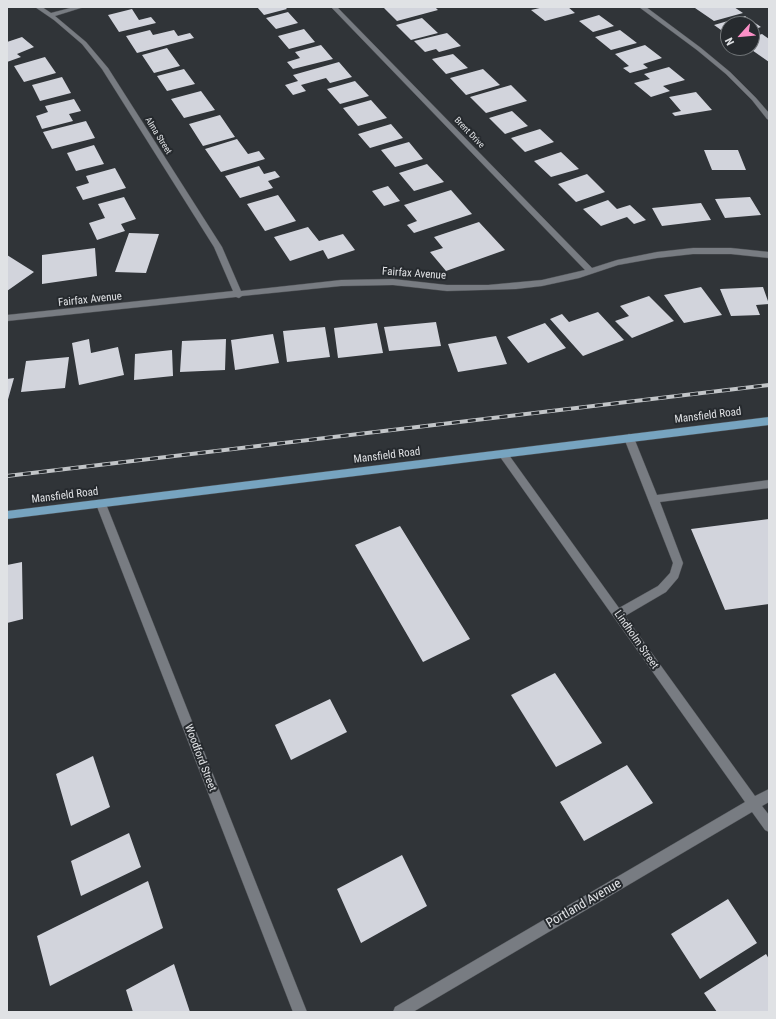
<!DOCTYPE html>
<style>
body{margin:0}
#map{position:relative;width:776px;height:1019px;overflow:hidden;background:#303438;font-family:"Roboto Condensed",sans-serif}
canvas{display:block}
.frame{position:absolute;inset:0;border:8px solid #e0e2e5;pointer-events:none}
.north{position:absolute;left:720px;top:16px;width:40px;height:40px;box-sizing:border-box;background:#262a2e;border:1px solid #707477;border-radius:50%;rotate:243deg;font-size:11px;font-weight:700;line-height:16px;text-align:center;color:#e0e2e5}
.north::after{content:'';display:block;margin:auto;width:14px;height:18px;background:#fa8fc6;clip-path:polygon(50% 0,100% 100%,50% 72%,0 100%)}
</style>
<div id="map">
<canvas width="776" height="1019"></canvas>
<div class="frame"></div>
<div class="north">N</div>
</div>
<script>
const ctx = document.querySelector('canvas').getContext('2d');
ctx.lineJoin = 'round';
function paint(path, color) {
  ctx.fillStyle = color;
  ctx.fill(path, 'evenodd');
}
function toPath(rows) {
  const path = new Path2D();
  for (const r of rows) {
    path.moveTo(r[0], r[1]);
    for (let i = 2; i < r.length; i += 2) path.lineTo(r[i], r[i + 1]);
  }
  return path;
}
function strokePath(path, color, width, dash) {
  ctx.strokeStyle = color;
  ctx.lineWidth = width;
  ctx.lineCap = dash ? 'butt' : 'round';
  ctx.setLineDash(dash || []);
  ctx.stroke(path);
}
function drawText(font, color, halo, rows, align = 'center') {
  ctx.font = font + ' "Roboto Condensed",sans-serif';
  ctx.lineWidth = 4;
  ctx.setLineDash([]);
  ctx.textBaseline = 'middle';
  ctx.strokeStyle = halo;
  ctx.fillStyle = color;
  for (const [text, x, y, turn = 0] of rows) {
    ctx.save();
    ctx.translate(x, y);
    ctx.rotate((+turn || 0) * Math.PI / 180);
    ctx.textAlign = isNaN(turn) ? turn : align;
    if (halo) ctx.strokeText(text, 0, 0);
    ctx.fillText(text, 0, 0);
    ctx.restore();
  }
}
const building = toPath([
 [257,7,285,7,287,9,264,15],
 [387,7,435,7,438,10,397,21,384,8],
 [544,7,568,7,575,13,545,21,531,10],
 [700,7,734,7,743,13,714,21,695,8],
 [132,9,139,20,151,17,156,23,119,32,108,15],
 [288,12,298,23,276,29,266,18],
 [599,15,614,26,593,32,579,21],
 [745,16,761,27,752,30,752,24,728,24,728,35,714,25],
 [422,18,438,33,411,40,396,25],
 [304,29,315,42,289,49,278,36],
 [150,30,153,35,174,30,178,36,190,33,194,38,137,53,126,36],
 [620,30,637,43,611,50,595,37],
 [447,33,461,46,439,52,436,49,425,52,414,41],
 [762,34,769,39,769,62,749,48,752,48,752,37],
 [22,37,34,47,17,54,21,57,7,62,7,42],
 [321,45,333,59,293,69,287,62,300,58,295,52],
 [645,45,662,58,643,64,648,68,630,73,623,68,629,66,615,54],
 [167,48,180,66,154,73,142,55],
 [453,54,468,68,446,74,432,59],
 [45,57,56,73,24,82,14,66],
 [339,62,352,77,330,83,326,78,301,85,306,91,293,95,285,85,298,81,293,75],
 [669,67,685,80,663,86,670,91,651,97,634,83,650,79,644,74],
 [184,69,195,84,167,91,157,76],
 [483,69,500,85,466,95,450,78],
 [62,77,71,93,40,101,32,85],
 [355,81,369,96,340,104,327,89],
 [511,85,527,101,486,113,470,97],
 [201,91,215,110,184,118,171,99],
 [696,92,712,110,675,116,672,113,681,111,669,97],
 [74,99,81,111,69,114,73,121,42,129,36,116,48,112,45,106],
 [371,100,387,118,358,126,343,108],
 [512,111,528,126,505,134,489,118],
 [220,115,235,137,203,146,189,124],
 [86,121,95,138,52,149,43,132],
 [391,124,403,138,370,148,358,134],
 [540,129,554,142,525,152,511,138],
 [237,139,248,154,259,151,265,159,221,172,205,149],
 [409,142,423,159,395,167,381,150],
 [94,145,104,164,76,171,67,153],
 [704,150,738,150,746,170,712,170],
 [561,152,579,169,551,177,534,161],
 [427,164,444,182,414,191,399,173],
 [259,166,264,174,275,171,280,177,268,181,273,188,240,198,225,176],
 [115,168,126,188,83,200,76,187,89,183,86,176],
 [587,174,605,192,576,202,558,184],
 [388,186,400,201,384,206,372,191],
 [451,190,472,214,414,233,407,225,417,221,404,205],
 [278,195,296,221,265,231,247,204],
 [124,197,136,219,121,224,125,231,97,240,89,223,105,218,98,204],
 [750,197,761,215,725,218,715,199],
 [608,200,617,209,630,205,646,220,634,224,627,217,601,226,583,209],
 [701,203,711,220,662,226,652,208],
 [479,222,505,250,446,271,430,252,443,248,434,237],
 [308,227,319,241,343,234,355,250,328,259,323,250,290,261,274,237],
 [129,233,159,234,146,273,115,272],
 [95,248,97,276,42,284,42,255],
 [7,255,34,272,7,291],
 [701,287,722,315,684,323,664,295],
 [763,287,769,304,756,305,760,315,731,316,720,289],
 [649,296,674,321,632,338,615,321,629,316,620,306],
 [598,312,624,340,583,356,550,319,562,314,569,322],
 [436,322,441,346,389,351,384,327],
 [377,323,383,353,338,358,334,328],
 [545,323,566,348,528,363,507,337],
 [325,327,330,357,287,362,283,331],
 [273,334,279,363,235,370,231,340],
 [496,336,507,364,458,372,448,344],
 [89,339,91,353,118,347,124,375,79,385,72,343],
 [226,339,225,370,180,372,182,341],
 [172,350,173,376,134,380,135,354],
 [69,357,65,388,21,392,26,361],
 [14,378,7,403,7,379],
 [769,519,769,604,725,610,691,529],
 [400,526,470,639,423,662,355,545],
 [22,562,23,619,7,623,7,565],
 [555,673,602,743,556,767,511,695],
 [330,699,347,732,291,760,275,725],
 [93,756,110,807,71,826,56,774],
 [627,765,653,803,584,841,560,802],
 [129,833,141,867,81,896,71,861],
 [402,855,427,906,361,943,337,889],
 [148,881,163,928,50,986,37,936],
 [728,899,757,943,700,979,671,934],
 [766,954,769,959,769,1012,717,1012,704,993],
 [174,964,190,1012,133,1012,126,990]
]);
const minor = toPath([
 [35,7,42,7,51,13,74,7,84,7,55,16,86,42,108,68,222,247,241,291,341,280,393,279,447,285,488,285,542,280,585,270,331,7,337,7,592,268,617,260,657,252,693,248,731,248,769,252,769,258,731,254,693,254,657,258,618,265,579,278,542,286,516,289,447,291,393,285,341,286,242,296,239,298,236,297,7,321,7,315,233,291,214,247,102,69,82,44,54,20,35,7],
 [639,7,646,7,701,48,730,72,756,98,769,113,769,120,767,119,752,100,726,74,697,50,639,7],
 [629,434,634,438,657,495,769,480,769,488,660,502,683,563,678,578,666,592,625,616,755,796,769,789,769,802,762,806,769,815,769,832,765,830,752,812,413,1012,393,1012,395,1007,745,802,498,454,500,451,506,451,619,608,658,586,670,573,673,563,624,438,629,434],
 [101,500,105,501,106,504,307,1012,293,1012,96,504,97,501,101,500]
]);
const major = toPath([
 [769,417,769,425,7,519,7,511,769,417]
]);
const rail = toPath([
 [7,476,769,385]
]);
const farStreetnames = [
 ["Brent Drive",469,133,46],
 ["Alma Street",158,136,58]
];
const streetNames = [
 ["Fairfax Avenue",414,274,4],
 ["Fairfax Avenue",90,300,-6],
 ["Mansfield Road",708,416,-7],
 ["Mansfield Road",387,456,-7],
 ["Mansfield Road",65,496,-7],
 ["Lindholm Street",636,640,55],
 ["Woodford Street",200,758,69]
];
const nearStreetnames = [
 ["Portland Avenue",584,904,-30]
];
paint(building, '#d2d4dc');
strokePath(minor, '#4c4f53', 1);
strokePath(major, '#4c4f53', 1);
paint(minor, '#787c82');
paint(major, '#77a4c0');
strokePath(rail, '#c2c5c8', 4);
strokePath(rail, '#262a2e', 2.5, [8]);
drawText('9px', '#e0e2e5', '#262a2e', farStreetnames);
drawText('11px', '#e0e2e5', '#262a2e', streetNames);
drawText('13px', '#e0e2e5', '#262a2e', nearStreetnames);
</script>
